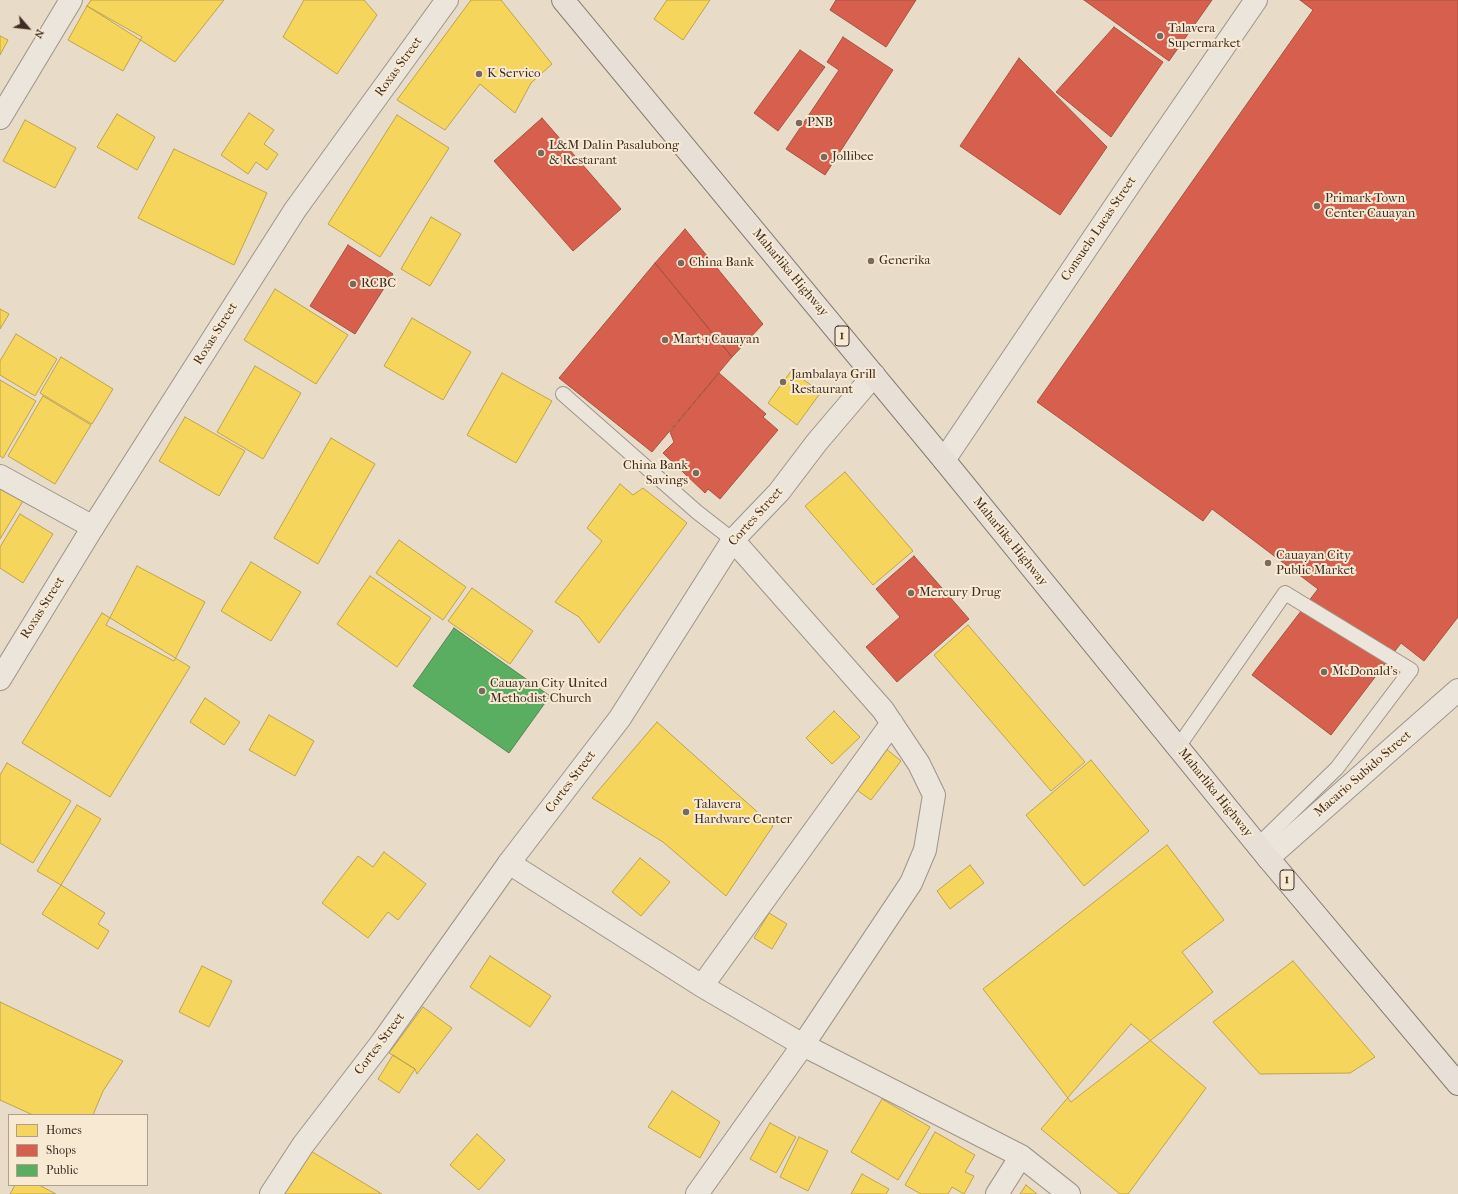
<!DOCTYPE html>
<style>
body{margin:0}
#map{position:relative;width:1458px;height:1194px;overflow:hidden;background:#e8dbc8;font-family:"IM FELL French Canon",serif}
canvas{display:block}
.legend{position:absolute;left:8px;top:1114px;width:140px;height:72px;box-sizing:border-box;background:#f8e9d3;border:1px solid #ae9e8d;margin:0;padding:5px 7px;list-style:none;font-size:12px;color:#3e2d24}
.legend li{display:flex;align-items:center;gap:8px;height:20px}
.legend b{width:20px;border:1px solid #ae9e8d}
.north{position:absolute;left:8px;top:8px;width:40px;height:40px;-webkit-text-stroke:3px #f8e9d3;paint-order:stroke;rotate:118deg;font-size:11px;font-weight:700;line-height:16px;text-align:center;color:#3e2d24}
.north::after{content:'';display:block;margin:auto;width:14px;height:18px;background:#3e2d24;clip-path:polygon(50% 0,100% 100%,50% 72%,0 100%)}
</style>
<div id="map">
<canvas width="1458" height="1194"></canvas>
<ul class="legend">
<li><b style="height:11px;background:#f6d55c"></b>Homes</li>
<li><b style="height:11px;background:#d6604d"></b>Shops</li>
<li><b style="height:11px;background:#5aae61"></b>Public</li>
</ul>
<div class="north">N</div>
</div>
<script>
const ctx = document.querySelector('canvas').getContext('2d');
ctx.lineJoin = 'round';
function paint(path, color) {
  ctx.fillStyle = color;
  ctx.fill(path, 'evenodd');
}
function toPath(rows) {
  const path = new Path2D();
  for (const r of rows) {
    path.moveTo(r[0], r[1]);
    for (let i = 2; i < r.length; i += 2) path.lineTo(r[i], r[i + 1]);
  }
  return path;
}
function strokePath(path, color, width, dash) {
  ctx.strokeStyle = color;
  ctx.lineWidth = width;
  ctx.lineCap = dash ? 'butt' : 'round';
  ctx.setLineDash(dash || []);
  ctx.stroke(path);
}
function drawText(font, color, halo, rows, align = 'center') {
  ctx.font = font + ' "IM FELL French Canon",serif';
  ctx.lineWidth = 4;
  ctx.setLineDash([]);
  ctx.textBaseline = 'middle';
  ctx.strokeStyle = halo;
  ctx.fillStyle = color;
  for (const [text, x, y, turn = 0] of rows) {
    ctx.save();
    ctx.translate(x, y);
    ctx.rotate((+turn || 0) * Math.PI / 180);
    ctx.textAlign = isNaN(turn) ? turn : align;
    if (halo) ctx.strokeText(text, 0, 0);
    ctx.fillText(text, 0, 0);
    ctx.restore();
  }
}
const homes = toPath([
 [91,0,224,0,175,62,87,6,91,0],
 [304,0,364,0,377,15,337,74,283,37,304,0],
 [471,0,501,0,552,64,531,83,515,113,480,84,445,130,397,100,471,0],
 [667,0,710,0,683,40,654,19,667,0],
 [87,6,142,37,123,71,68,40,87,6],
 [0,36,8,40,0,55,0,36],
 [249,113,274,130,264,144,278,154,267,170,256,162,248,174,221,155,249,113],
 [117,114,155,137,137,170,97,147,117,114],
 [397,115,449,148,380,257,328,224,397,115],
 [25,120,76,148,55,188,3,161,25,120],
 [174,149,267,193,234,265,138,218,174,149],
 [431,217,461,234,430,286,401,269,431,217],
 [275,289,348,335,316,384,244,340,275,289],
 [0,309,9,314,0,329,0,309],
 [412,318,471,352,443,400,384,366,412,318],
 [16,334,57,359,35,396,0,375,0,361,16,334],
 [61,357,113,389,92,424,40,393,61,357],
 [255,366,301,393,263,459,217,432,255,366],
 [791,371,821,392,797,425,768,403,791,371],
 [502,373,552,401,516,463,467,435,502,373],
 [0,380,36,401,3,458,0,456,0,380],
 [43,396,91,425,55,484,8,456,43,396],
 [185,417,245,451,219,496,159,461,185,417],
 [331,438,375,464,318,564,274,538,331,438],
 [845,472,913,551,873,585,805,506,845,472],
 [0,480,26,496,0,539,0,480],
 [620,484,633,495,643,488,687,523,599,643,579,617,555,602,602,541,587,528,620,484],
 [20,514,53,534,23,583,0,568,0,547,20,514],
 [399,540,466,587,443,620,376,573,399,540],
 [251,562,301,592,271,641,221,611,251,562],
 [137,566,205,602,174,661,106,625,137,566],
 [370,576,431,618,397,667,337,624,370,576],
 [472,588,533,631,510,664,448,621,472,588],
 [102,613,190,667,110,797,22,743,102,613],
 [968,625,1085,762,1051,791,934,655,968,625],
 [205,698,240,722,224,745,190,722,205,698],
 [834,711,860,737,832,764,806,738,834,711],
 [269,715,314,741,295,776,249,750,269,715],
 [657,722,773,826,726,896,663,842,592,798,657,722],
 [885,748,901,761,871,800,854,788,885,748],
 [1091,760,1149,831,1084,886,1026,815,1091,760],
 [7,763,71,801,33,863,0,843,0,775,7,763],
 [77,805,101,819,61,885,37,871,77,805],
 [1167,845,1224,920,1182,952,1213,992,1071,1102,983,989,1167,845],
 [384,852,426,884,398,920,388,912,368,938,322,903,358,856,373,867,384,852],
 [640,858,670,882,641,916,612,892,640,858],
 [970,865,984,883,950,909,937,891,970,865],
 [61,885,105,913,98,924,109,931,98,949,42,914,61,885],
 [769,913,787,924,772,949,754,938,769,913],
 [490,956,551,996,530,1027,470,987,490,956],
 [1293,961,1375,1057,1350,1073,1260,1074,1213,1022,1293,961],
 [202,966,232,981,209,1027,179,1012,202,966],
 [0,1002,123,1061,103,1091,93,1115,33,1115,0,1100,0,1002],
 [423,1007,452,1028,417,1074,415,1069,389,1053,423,1007],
 [1131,1024,1206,1088,1128,1194,1120,1194,1041,1129,1131,1024],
 [393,1055,415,1069,399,1093,378,1079,393,1055],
 [672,1091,720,1122,700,1158,648,1127,672,1091],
 [882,1099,930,1127,898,1180,851,1152,882,1099],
 [770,1123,796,1137,776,1173,750,1159,770,1123],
 [935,1132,975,1155,965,1172,974,1176,964,1194,952,1187,948,1194,921,1194,905,1185,935,1132],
 [477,1134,505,1160,479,1190,450,1165,477,1134],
 [799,1137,828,1151,808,1191,780,1177,799,1137],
 [304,1147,382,1194,276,1194,304,1147],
 [862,1174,889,1189,886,1194,851,1194,862,1174],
 [15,1185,39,1185,56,1194,10,1194,15,1185],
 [1026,1185,1037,1194,1020,1194,1026,1185]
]);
const shops = toPath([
 [836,0,916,0,886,47,830,10,836,0],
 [1084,0,1212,0,1169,61,1084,0],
 [1300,0,1458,0,1458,617,1424,661,1401,643,1331,735,1252,675,1318,589,1212,509,1203,521,1037,402,1313,10,1300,0],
 [1114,27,1163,62,1111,137,1056,92,1114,27],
 [843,37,893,70,825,175,786,149,839,70,827,62,843,37],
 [800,50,825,67,778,131,754,113,800,50],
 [1019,58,1107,147,1060,215,960,146,1019,58],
 [542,118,621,209,573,251,494,161,542,118],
 [685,229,763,324,732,357,655,263,685,229],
 [348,245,393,274,355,334,310,306,348,245],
 [655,263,732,357,652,452,559,378,655,263],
 [719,373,766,414,763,417,778,430,720,499,708,489,705,493,663,453,674,442,670,432,719,373],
 [914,556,969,619,897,682,866,647,900,617,876,589,914,556]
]);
const public = toPath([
 [454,628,550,696,509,753,413,686,454,628]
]);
const service = toPath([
 [563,394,697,512,733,540],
 [1178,747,1285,593,1411,670,1337,768,1258,845]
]);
const minor = toPath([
 [0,118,71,0],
 [0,476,93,527],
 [1268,858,1458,690],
 [509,863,702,986,803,1045,1021,1156,1069,1194],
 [702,986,892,723],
 [697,1194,803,1045,911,883,925,850,934,795,919,764,883,710,733,540],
 [997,1194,1021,1156]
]);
const tertiary = toPath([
 [944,460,1142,166,1256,0],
 [0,679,93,527,295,210,447,0],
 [271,1194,303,1145,382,1042,509,863,620,718,733,540,779,492,817,442,874,375]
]);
const primary = toPath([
 [563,0,944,460,1268,858,1458,1084]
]);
const markers = [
 [1160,36,4,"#7a6a5d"],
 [479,74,4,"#7a6a5d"],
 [799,123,4,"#7a6a5d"],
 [541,153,4,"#7a6a5d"],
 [824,157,4,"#7a6a5d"],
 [1317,206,4,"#7a6a5d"],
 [871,261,4,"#7a6a5d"],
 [681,263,4,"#7a6a5d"],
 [353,284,4,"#7a6a5d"],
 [665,340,4,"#7a6a5d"],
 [783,382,4,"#7a6a5d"],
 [696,473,4,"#7a6a5d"],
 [1268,563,4,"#7a6a5d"],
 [911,593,4,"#7a6a5d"],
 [1324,672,4,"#7a6a5d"],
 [482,691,4,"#7a6a5d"],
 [686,812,4,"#7a6a5d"]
];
const shields = [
 [842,336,14],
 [1287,880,14]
];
const shieldNames = [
 ["1",842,336],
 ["1",1287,880]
];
const poiNames = [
 ["Talavera",1168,29],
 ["Supermarket",1168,44],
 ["K Servico",487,74],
 ["PNB",807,123],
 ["L&M Dalin Pasalubong",549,146],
 ["& Restarant",549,161],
 ["Jollibee",832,157],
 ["Primark Town",1325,199],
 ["Center Cauayan",1325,214],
 ["Generika",879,261],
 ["China Bank",689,263],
 ["RCBC",361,284],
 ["Mart 1 Cauayan",673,340],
 ["Jambalaya Grill",791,375],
 ["Restaurant",791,390],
 ["China Bank",688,466,"right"],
 ["Savings",688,481,"right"],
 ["Cauayan City",1276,556],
 ["Public Market",1276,571],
 ["Mercury Drug",919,593],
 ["McDonald's",1332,672],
 ["Cauayan City United",490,684],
 ["Methodist Church",490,699],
 ["Talavera",694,805],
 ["Hardware Center",694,820]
];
const streetNames = [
 ["Roxas Street",399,67,-54],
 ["Consuelo Lucas Street",1099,229,-56],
 ["Maharlika Highway",790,273,50],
 ["Roxas Street",216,334,-58],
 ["Cortes Street",756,517,-48],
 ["Maharlika Highway",1010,542,51],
 ["Roxas Street",43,608,-58],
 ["Macario Subido Street",1363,774,-41],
 ["Cortes Street",571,782,-53],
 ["Maharlika Highway",1215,793,51],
 ["Cortes Street",380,1044,-53]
];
paint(homes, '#f6d55c');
strokePath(homes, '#bfa34b', 1);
paint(shops, '#d6604d');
strokePath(shops, '#a85141', 1);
paint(public, '#5aae61');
strokePath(public, '#52874f', 1);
strokePath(service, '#9e9489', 16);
strokePath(minor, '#9e9489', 24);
strokePath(tertiary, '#9e9489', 24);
strokePath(primary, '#867d72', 24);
strokePath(service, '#ebe5dc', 14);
strokePath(minor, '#ebe5dc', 22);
strokePath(tertiary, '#ebe5dc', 22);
strokePath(primary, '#e8e0d6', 22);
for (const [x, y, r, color] of markers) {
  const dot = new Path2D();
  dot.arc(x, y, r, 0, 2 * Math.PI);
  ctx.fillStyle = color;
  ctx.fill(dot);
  strokePath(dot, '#f8e9d3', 1.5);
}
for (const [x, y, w] of shields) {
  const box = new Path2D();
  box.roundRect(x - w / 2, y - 10, w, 20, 3);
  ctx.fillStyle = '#f8e9d3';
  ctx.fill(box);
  strokePath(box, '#3e2d24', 1);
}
drawText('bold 12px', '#3e2d24', null, shieldNames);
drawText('13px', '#3e2d24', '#f8e9d3', poiNames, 'left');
drawText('13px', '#3e2d24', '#f8e9d3', streetNames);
</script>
